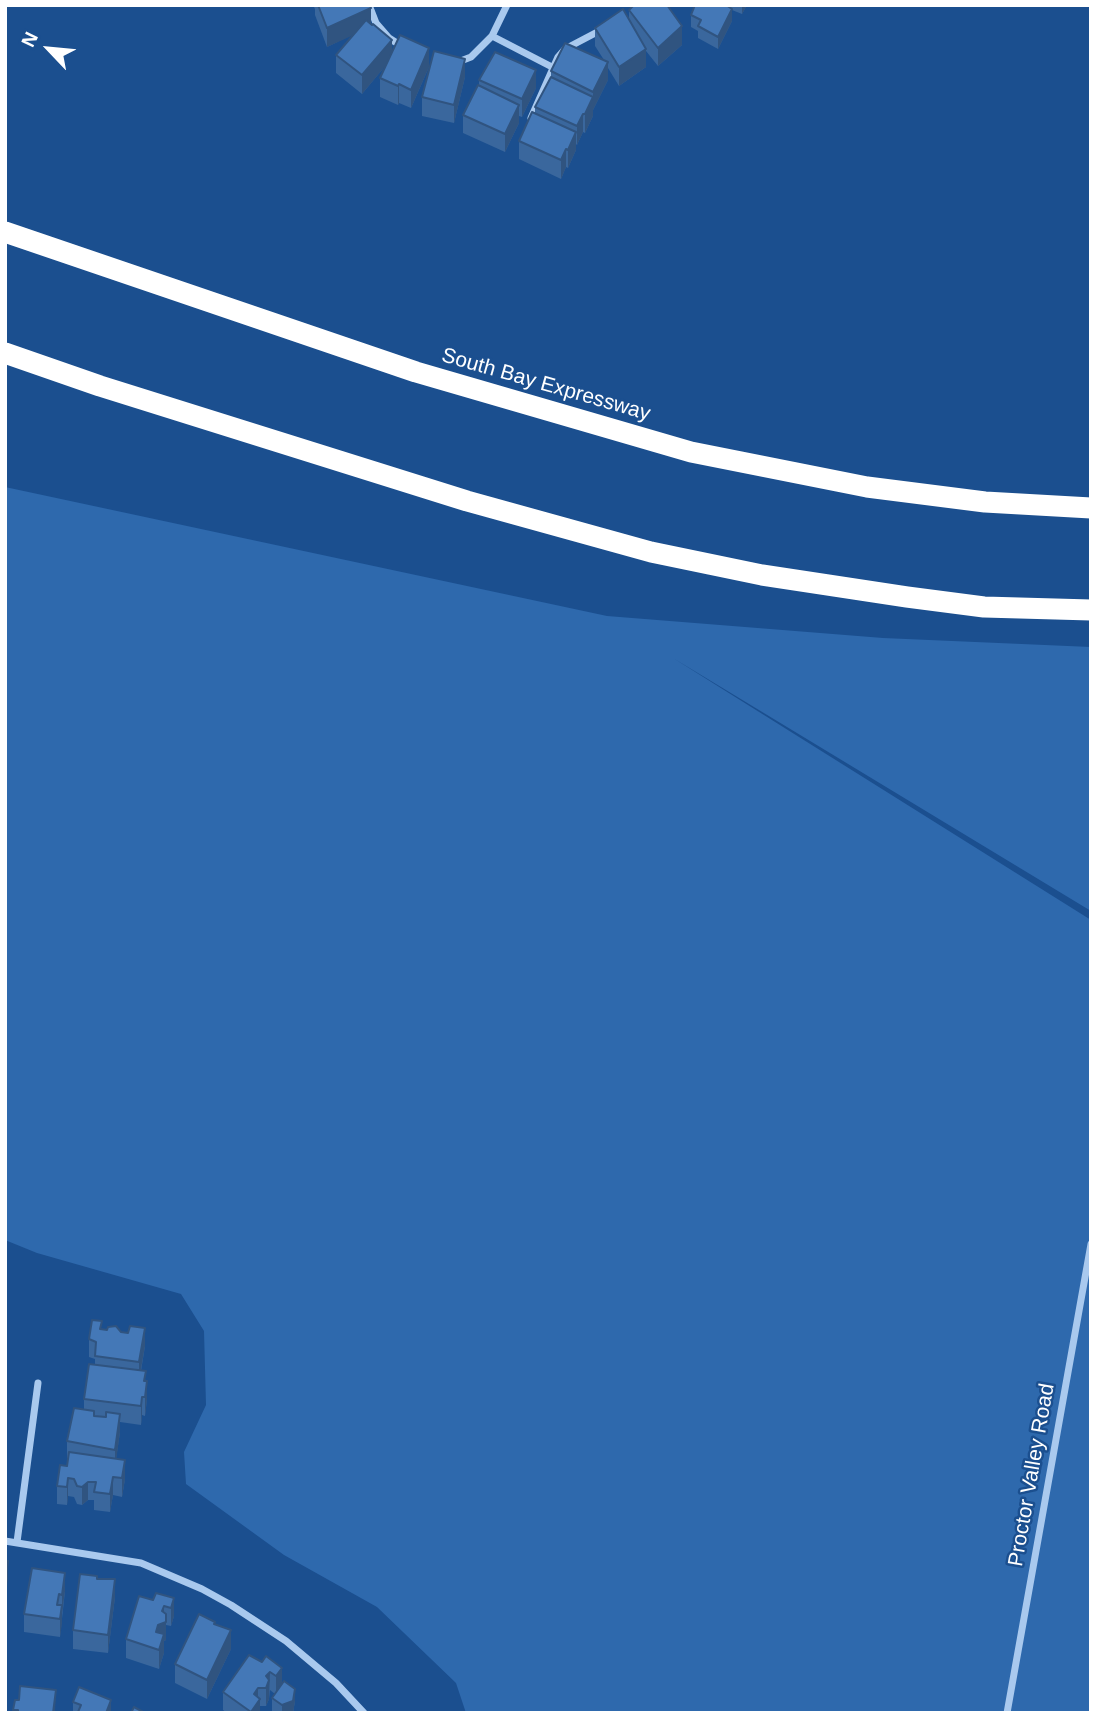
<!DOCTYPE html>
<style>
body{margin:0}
#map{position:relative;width:1096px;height:1718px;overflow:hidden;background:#1b4f8f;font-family:Helvetica,sans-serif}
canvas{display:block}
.frame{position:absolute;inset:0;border:7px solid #fff;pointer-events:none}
.north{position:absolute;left:14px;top:14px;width:70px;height:70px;-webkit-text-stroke:5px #1b4f8f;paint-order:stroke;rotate:296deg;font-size:19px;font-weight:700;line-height:28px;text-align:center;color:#fff}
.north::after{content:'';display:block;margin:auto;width:24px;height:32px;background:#fff;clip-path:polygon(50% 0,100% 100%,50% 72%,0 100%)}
</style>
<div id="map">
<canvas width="1096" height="1718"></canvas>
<div class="frame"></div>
<div class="north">N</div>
</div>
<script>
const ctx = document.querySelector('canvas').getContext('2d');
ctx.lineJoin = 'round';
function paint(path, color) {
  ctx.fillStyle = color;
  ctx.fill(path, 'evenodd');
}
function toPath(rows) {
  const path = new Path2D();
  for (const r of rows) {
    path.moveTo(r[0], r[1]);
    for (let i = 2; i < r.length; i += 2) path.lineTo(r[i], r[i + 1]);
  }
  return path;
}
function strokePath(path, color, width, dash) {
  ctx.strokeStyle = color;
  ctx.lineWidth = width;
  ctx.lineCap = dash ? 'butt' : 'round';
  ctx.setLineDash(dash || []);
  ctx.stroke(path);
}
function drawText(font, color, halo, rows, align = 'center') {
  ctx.font = font + ' Helvetica,sans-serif';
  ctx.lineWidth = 5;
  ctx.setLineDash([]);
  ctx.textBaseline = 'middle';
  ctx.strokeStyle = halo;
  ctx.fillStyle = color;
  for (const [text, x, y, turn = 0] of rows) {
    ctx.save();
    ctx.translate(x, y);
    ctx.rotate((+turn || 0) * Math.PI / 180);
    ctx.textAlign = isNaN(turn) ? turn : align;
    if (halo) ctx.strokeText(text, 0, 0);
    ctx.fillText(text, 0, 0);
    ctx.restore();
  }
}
const green = toPath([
 [5,487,607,616,883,638,1091,647,1091,911,673,658,1091,920,1091,1713,466,1713,456,1683,377,1607,284,1555,186,1484,184,1452,206,1405,204,1331,181,1294,37,1253,5,1240]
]);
const street = toPath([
 [369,5,376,23,389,38,403,47],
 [492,36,552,67],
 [458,62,471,57,492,36,507,5],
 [531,118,558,57,565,49,603,29],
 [5,1541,141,1563,202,1589,231,1605,286,1641,336,1683,364,1713],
 [17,1542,38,1383],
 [1007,1713,1091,1244]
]);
const highway = toPath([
 [5,232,416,372,691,452,867,487,985,502,1091,508],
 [5,353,100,386,467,501,651,552,762,575,907,597,984,607,1091,610]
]);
const wall = toPath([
 [313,5,370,5,371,25,392,53,429,67,411,108,399,103,398,105,380,97,380,78,386,65,362,94,336,73,336,55,354,34,327,47,315,15,315,9],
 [695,5,747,5,742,14,732,10,732,21,718,49,698,38,698,31,691,27,691,15],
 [629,10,682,45,658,66,646,51,646,67,619,86,608,68,608,80,593,110,593,116,585,133,583,132,577,145,576,144,576,150,568,168,566,167,561,179,519,159,519,141,535,114,535,107,551,78,551,71,604,60,595,46,595,28,629,19],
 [465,77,454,123,422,116,422,97],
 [479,80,536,88,522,117,519,116,519,123,505,152,463,133,463,115,479,86],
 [102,1330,121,1332,145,1346,141,1371,146,1381,147,1399,145,1416,142,1415,141,1425,120,1422,120,1432,116,1459,125,1479,122,1497,113,1495,110,1512,94,1510,94,1500,88,1500,82,1505,77,1504,74,1497,68,1496,67,1505,57,1504,57,1486,67,1466,67,1441,84,1409,84,1399,95,1365,95,1359,89,1357,89,1339],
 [97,1579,115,1597,108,1653,73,1649,73,1630],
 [65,1591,60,1637,24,1632,24,1614],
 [174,1598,174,1616,171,1626,166,1625,166,1640,164,1641,164,1653,159,1669,126,1658,126,1639,153,1600],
 [231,1649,207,1699,175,1683,175,1664],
 [266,1656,282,1684,295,1701,293,1713,275,1713,272,1711,272,1698,275,1694,270,1690,269,1699,266,1706,260,1706,260,1713,227,1713,223,1710,223,1692,262,1662],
 [73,1702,111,1713,73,1713]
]);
const shadedWall = toPath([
 [742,5,747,5,742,14],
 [371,8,371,27,327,47,327,28],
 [732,9,732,21,718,49,718,37],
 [682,26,682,45,658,66,658,48],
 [392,40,392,58,362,94,362,75],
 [429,48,429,67,411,108,411,90],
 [646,49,646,67,619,86,619,67],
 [465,59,465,77,454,123,454,105],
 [608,62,608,80,593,110,593,92],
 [536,70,536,88,522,117,522,99],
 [399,84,399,103,398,105,398,86],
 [593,97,593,116,585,133,585,114],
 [519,105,519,123,505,152,505,134],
 [583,114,583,132,577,145,577,126],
 [576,132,576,150,568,168,568,150],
 [566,149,566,167,561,179,561,160],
 [145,1328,145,1346,139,1380,139,1362],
 [147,1381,147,1399,145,1416,145,1397],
 [142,1397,142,1415,141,1425,141,1406],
 [120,1414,120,1432,115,1469,115,1450],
 [125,1460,125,1479,122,1497,122,1478],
 [113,1477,113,1495,110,1512,110,1494],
 [68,1478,68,1496,67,1505,67,1487],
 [88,1482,88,1500,82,1505,82,1487],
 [8,1561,8,1579,5,1603,5,1585],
 [65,1573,65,1591,62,1613,62,1595],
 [115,1579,115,1597,108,1653,108,1635],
 [174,1598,174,1616,171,1626,171,1608],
 [62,1605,62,1624,60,1637,60,1619],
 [164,1606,164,1623,166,1622,166,1640,164,1641,164,1653,159,1669,159,1650,158,1643,156,1650,156,1632],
 [231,1630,231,1649,207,1699,207,1680],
 [282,1668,282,1686,276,1694,276,1676],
 [270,1672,269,1699,266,1706,266,1676],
 [258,1688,258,1702,260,1699,260,1713,251,1713,254,1694],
 [295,1689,295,1701,293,1713,282,1713,282,1705],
 [56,1690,55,1713,53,1713],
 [111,1700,111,1713,106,1713]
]);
const building = toPath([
 [318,5,370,5,371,8,327,28,318,5],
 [634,5,667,5,682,26,658,48,629,10,634,5],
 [695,5,726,5,732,9,718,37,698,26,701,20,691,15,695,5],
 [623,9,646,49,619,67,595,28,623,9],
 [366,20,372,25,373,24,392,40,362,75,336,55,366,20],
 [400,35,429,48,411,90,399,84,398,86,380,78,400,35],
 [565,43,608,62,593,92,551,71,565,43],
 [434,51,465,59,454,105,422,97,434,51],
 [495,52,536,70,522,99,479,80,495,52],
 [551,77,593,97,585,114,583,114,577,126,535,107,551,77],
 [478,85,519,105,505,134,463,115,478,85],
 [532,112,576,132,568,150,566,149,561,160,519,141,532,112],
 [92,1320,102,1321,100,1329,107,1330,108,1327,116,1326,121,1332,128,1333,130,1326,145,1328,139,1362,95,1356,96,1342,89,1339,92,1320],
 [89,1364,146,1371,144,1381,147,1381,145,1397,142,1397,141,1406,84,1399,89,1364],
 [74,1408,94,1411,94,1416,106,1417,106,1412,120,1414,115,1450,67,1441,74,1408],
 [69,1452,125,1460,122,1478,113,1477,110,1494,94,1492,96,1482,88,1482,82,1487,77,1486,74,1479,68,1478,67,1487,57,1486,60,1465,67,1466,69,1452],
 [5,1561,8,1561,5,1585,5,1561],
 [32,1568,65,1573,62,1595,59,1594,57,1605,62,1605,60,1619,24,1614,32,1568],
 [80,1574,97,1576,97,1579,115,1579,108,1635,73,1630,80,1574],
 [156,1593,174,1598,171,1608,164,1606,162,1611,166,1614,166,1622,158,1625,156,1632,164,1634,159,1650,126,1639,139,1596,153,1600,156,1593],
 [199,1614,215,1622,214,1624,231,1630,207,1680,175,1664,199,1614],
 [249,1655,262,1662,266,1656,282,1668,276,1676,270,1672,266,1676,269,1680,266,1688,258,1688,254,1694,260,1699,251,1712,223,1692,249,1655],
 [284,1681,295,1689,293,1701,282,1705,272,1698,284,1681],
 [20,1686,56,1690,53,1713,18,1713,18,1710,13,1710,15,1700,19,1700,20,1686],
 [79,1687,111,1700,106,1713,76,1713,78,1712,81,1705,73,1702,79,1687],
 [134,1707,145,1713,131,1713,134,1707]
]);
const streetNames = [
 ["South Bay Expressway",546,385,16],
 ["Proctor Valley Road",1032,1475,-80]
];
paint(green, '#2e69ad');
strokePath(street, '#a9c9ee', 7);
strokePath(highway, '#fff', 21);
paint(wall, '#3a679d');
paint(shadedWall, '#305480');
paint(building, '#4478b7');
strokePath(building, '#305480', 2);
drawText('21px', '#fff', '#1b4f8f', streetNames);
</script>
